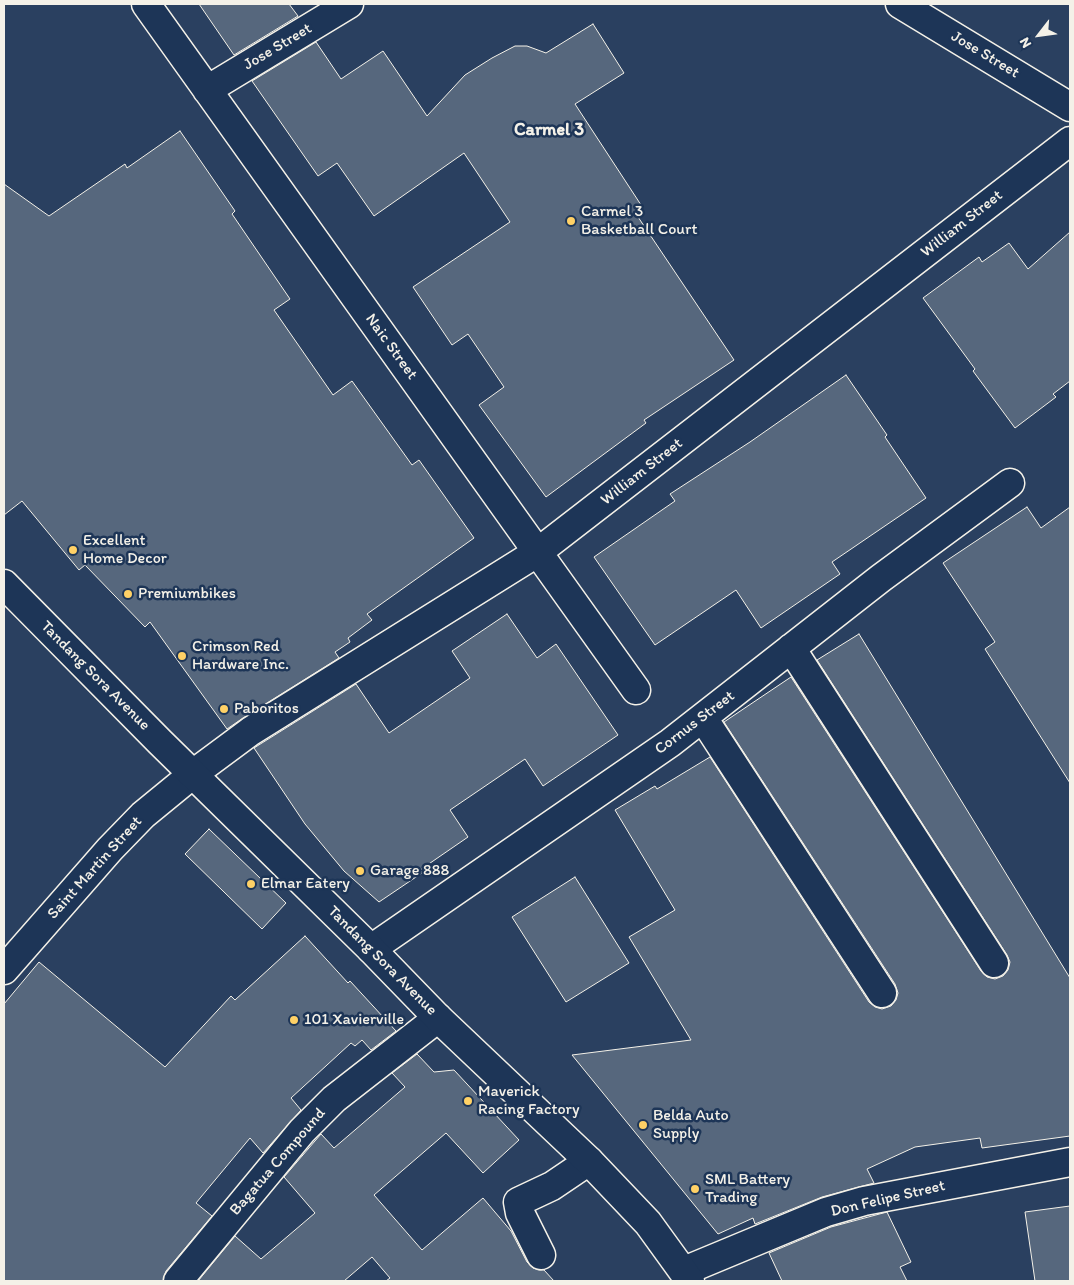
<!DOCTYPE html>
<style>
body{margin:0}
#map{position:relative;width:1074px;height:1285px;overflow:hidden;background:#2a4060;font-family:Itim,sans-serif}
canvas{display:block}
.frame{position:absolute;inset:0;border:5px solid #f4f1e8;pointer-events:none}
.north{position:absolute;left:1014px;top:10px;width:50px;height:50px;-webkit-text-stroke:4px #1d3557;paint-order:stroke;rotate:240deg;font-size:14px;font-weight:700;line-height:20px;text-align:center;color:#f4f1e8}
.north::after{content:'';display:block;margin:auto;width:18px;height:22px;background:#f4f1e8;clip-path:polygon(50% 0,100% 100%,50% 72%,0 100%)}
</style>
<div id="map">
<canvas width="1074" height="1285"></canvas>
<div class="frame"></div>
<div class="north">N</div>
</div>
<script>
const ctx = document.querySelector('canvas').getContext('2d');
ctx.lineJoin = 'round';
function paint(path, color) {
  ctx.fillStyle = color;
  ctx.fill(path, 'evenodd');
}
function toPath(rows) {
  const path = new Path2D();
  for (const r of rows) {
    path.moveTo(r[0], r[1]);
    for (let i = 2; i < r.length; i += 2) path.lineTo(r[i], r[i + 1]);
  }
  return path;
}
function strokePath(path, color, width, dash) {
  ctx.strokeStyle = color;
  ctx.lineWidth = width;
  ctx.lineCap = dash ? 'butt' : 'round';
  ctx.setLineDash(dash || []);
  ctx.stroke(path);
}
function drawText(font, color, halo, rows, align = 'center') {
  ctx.font = font + ' Itim,sans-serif';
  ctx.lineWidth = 5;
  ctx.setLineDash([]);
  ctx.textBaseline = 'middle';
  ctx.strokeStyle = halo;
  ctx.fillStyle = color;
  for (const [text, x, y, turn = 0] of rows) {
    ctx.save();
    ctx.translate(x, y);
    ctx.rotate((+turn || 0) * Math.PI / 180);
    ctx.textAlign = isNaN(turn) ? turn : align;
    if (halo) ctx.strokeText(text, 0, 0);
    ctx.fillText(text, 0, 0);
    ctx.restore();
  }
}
const building = toPath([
 [199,4,289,4,298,16,234,55,199,4],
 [593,24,624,73,575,104,643,208,636,214,734,360,644,420,646,423,546,497,479,405,504,387,468,334,452,345,413,287,510,222,464,153,374,216,337,163,318,176,252,81,316,42,341,79,383,51,427,116,465,75,492,58,515,46,527,46,546,53,593,24],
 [180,131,235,211,232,214,290,299,274,310,333,395,352,381,412,465,419,460,474,538,367,614,372,620,348,638,350,642,335,652,339,658,243,718,227,729,150,622,145,627,85,565,79,570,22,501,4,515,4,184,49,216,125,164,127,168,180,131],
 [1070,232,1070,381,1053,394,1056,397,1015,428,973,371,975,369,923,298,979,257,982,262,1009,243,1028,269,1070,232],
 [846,375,887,435,885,437,926,498,832,562,840,574,761,628,736,590,655,645,594,557,675,501,670,494,750,442,846,375],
 [1027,507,1041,528,1070,507,1070,783,985,649,995,642,943,563,1027,507],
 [507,614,537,658,556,644,618,735,543,786,525,759,450,810,468,837,420,870,422,873,379,902,344,871,305,824,254,748,356,684,389,733,470,678,452,651,507,614],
 [859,634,1070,978,1070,1136,982,1148,980,1138,915,1147,867,1169,874,1183,822,1197,755,1224,753,1218,718,1234,572,1055,691,1040,629,937,675,910,615,810,655,786,657,789,710,757,869,1002,875,1007,882,1009,891,1006,896,1000,898,993,895,984,724,722,791,677,981,971,987,977,995,979,1003,976,1008,970,1010,962,1007,955,817,660,859,634],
 [209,829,286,903,262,929,185,854,209,829],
 [575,877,629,963,566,1002,512,917,575,877],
 [305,936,348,983,350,981,396,1031,371,1050,362,1040,355,1046,351,1043,291,1098,301,1110,263,1153,250,1138,196,1203,212,1216,166,1271,163,1281,4,1281,4,1004,39,962,165,1067,231,996,235,1000,305,936],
 [417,1054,434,1072,454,1070,519,1140,483,1173,446,1133,374,1195,422,1250,483,1198,511,1231,527,1262,533,1268,540,1270,544,1270,554,1281,386,1281,390,1278,372,1257,344,1281,198,1281,235,1236,261,1259,315,1213,284,1177,321,1134,334,1148,405,1087,392,1073,417,1054],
 [1070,1206,1070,1281,1035,1281,1025,1212,1070,1206],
 [887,1212,911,1262,900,1267,907,1281,782,1281,769,1253,831,1227,887,1212]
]);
const minor = toPath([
 [146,4,636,690],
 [900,4,1070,107],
 [207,90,349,4],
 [791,648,994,963],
 [703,718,882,993],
 [371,949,670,743,881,578,1010,483],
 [4,970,110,849,143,815,193,774,251,731,538,552,1070,141],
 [541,1255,520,1213,518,1202,552,1186,589,1161],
 [684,1271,826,1212,864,1201,1070,1162],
 [178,1281,302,1131,334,1099,438,1018]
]);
const major = toPath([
 [4,584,160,742,371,949,438,1018,589,1161,648,1223,690,1281]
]);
const markers = [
 [571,221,5,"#ffd166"],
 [73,550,5,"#ffd166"],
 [128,594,5,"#ffd166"],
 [182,656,5,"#ffd166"],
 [224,709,5,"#ffd166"],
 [360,871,5,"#ffd166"],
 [251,884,5,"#ffd166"],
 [294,1020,5,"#ffd166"],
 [468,1101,5,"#ffd166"],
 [643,1125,5,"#ffd166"],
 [695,1189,5,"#ffd166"]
];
const streetNames = [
 ["Jose Street",278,47,-31],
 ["Jose Street",985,55,31],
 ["William Street",962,224,-38],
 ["Naic Street",391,347,54],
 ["William Street",642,472,-38],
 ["Tandang Sora Avenue",95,676,45],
 ["Cornus Street",695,723,-37],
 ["Saint Martin Street",95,868,-48],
 ["Tandang Sora Avenue",382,961,45],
 ["Bagatua Compound",278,1162,-49],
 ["Don Felipe Street",888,1199,-13]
];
const poiNames = [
 ["Carmel 3",581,212],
 ["Basketball Court",581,230],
 ["Excellent",83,541],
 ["Home Decor",83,559],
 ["Premiumbikes",138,594],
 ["Crimson Red",192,647],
 ["Hardware Inc.",192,665],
 ["Paboritos",234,709],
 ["Garage 888",370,871],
 ["Elmar Eatery",261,884],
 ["101 Xavierville",304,1020],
 ["Maverick",478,1092],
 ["Racing Factory",478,1110],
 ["Belda Auto",653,1116],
 ["Supply",653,1134],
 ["SML Battery",705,1180],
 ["Trading",705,1198]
];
const neighbourhoodNames = [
 ["Carmel 3",549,130]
];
paint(building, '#56677d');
strokePath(building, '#f4f1e8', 1);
strokePath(minor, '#f4f1e8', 31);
strokePath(major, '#f4f1e8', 31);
strokePath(minor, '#1d3557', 28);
strokePath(major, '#1d3557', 28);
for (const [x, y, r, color] of markers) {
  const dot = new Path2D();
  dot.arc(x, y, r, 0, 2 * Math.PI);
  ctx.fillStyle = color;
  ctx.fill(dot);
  strokePath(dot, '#1d3557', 2);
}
drawText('16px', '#f4f1e8', '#1d3557', streetNames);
drawText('16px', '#f4f1e8', '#1d3557', poiNames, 'left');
drawText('bold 18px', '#f4f1e8', '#1d3557', neighbourhoodNames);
</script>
